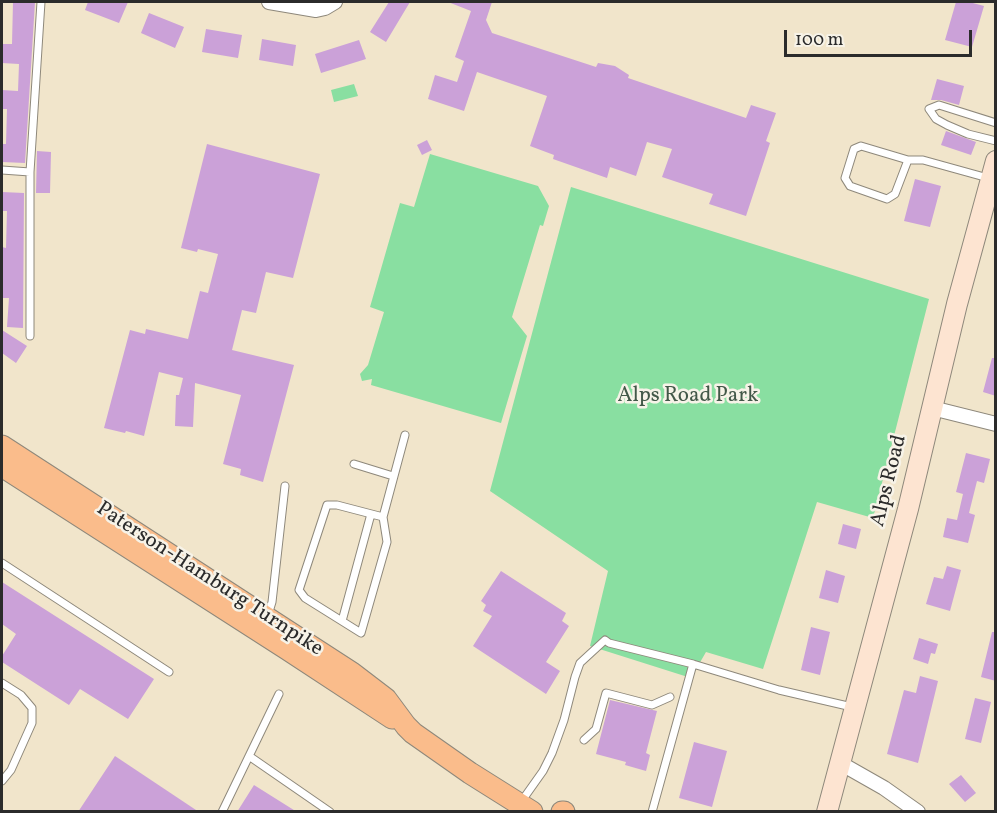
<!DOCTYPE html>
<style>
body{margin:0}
#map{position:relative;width:997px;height:813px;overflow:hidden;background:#f1e5cb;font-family:Vollkorn,serif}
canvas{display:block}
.frame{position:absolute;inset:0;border:3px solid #2b2b2b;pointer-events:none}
.scale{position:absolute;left:784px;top:30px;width:188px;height:27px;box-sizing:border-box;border:3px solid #2b2b2b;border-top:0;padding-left:8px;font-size:18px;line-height:21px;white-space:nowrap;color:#2b2b2b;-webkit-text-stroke:4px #f7f3e8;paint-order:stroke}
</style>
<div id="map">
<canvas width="997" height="813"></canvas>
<div class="frame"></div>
<div class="scale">100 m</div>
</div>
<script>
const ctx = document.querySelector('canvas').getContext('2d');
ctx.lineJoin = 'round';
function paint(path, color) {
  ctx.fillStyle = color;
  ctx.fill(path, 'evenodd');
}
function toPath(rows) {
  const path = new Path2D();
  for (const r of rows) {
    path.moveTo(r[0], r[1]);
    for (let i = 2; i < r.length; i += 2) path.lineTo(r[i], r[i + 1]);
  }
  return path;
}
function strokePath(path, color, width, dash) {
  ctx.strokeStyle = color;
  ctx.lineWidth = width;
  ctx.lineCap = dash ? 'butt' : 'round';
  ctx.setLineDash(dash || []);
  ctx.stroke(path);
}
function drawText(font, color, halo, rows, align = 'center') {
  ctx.font = font + ' Vollkorn,serif';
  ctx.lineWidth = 5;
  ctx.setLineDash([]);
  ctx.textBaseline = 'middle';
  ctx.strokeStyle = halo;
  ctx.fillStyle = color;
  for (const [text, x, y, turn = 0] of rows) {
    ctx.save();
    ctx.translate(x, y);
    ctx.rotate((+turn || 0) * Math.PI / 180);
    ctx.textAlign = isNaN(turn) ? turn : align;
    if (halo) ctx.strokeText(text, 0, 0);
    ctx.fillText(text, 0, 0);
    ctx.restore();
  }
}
const green = toPath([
 [354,84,358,96,334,102,331,90],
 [430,154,538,186,549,206,543,226,540,225,512,317,527,336,501,423,371,385,372,379,362,381,360,374,368,365,384,312,370,307,400,203,414,207],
 [571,187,929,299,873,518,817,502,763,669,706,652,691,678,590,646,608,571,490,491]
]);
const building = toPath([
 [13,2,35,2,25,163,2,162,2,144,6,144,7,109,2,109,2,90,18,91,19,64,2,63,2,44,12,44],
 [88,2,128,2,119,23,85,10],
 [389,2,410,2,386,42,370,32],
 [448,2,492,2,486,20,492,33,596,67,598,63,615,66,629,75,628,78,746,118,751,105,776,113,766,141,770,143,746,216,709,204,713,194,662,177,672,149,647,142,636,176,610,167,607,178,553,159,554,155,530,146,547,96,477,72,464,111,428,99,435,75,457,82,464,61,455,57,471,11],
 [956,2,969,2,984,6,972,47,945,40],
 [149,13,184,27,175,48,141,33],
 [206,29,242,35,238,58,202,52],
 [262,39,296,45,293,66,259,60],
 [359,40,366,59,321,73,315,54],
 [937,79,964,86,959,105,941,100,931,100],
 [946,131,976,142,971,155,941,145],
 [427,140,432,150,422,155,417,145],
 [207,144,320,174,293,278,266,272,256,313,242,310,232,350,294,365,263,482,240,475,241,469,223,464,241,395,195,383,193,427,175,426,176,395,179,395,183,378,159,372,144,436,126,431,125,433,104,428,130,330,145,334,146,329,188,339,200,291,208,293,218,254,198,249,197,252,181,248],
 [37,151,51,152,50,193,36,193],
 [915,179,941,186,930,227,904,221],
 [2,192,24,193,23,328,7,327,9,298,2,298,2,247,6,248,7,211,2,211],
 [2,330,27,346,16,363,2,353],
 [992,358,996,358,996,396,983,392],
 [966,453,990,459,984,483,977,481,969,513,975,515,968,543,943,537,947,518,957,520,963,494,956,492],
 [843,524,861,529,856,549,838,544],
 [947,566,961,570,950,611,926,604,934,577,943,579],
 [826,570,845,576,838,603,819,598],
 [501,571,566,613,562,621,569,626,546,662,560,671,546,694,473,646,492,616,483,611,486,605,481,601],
 [2,582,154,679,128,719,80,689,69,705,2,662,2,656,16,634,2,624],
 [811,627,830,632,820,675,801,670],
 [992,632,996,632,996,681,981,677],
 [919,638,938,644,935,654,931,653,928,664,913,659],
 [920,676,938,681,918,763,887,754,904,690,916,693],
 [975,698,991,702,981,743,965,739],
 [610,700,657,711,646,753,650,755,646,771,625,765,626,762,596,754],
 [694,742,727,751,712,807,679,798],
 [115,756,199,812,78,812],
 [961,775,976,793,965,802,949,784],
 [254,785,297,812,237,812]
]);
const lane = toPath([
 [996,123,939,105,929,109,936,119,947,125,968,134,996,141],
 [908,160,861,146,854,149,845,178,850,186,887,199,895,194,908,160,923,160,988,178],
 [2,170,30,172],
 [30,336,30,172,41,2],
 [354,464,393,476],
 [383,517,337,505,327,505,299,590,305,598,361,633,387,542,383,517,405,435],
 [2,563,169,672],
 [268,615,272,602,285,486],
 [342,621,371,514],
 [2,683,21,695,32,708,32,723,11,770,2,781],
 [584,740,596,729,606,693,652,705,670,697],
 [249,756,330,812],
 [521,802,543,771,552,753,564,720,575,677,580,663,605,640,609,643,693,664],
 [222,812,279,694],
 [652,812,693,664,779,690,852,707]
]);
const street = toPath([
 [269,2,316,10,325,8,335,2],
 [932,408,996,424],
 [840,763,884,788,918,812]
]);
const secondary = toPath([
 [827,812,908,509,957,304,996,161]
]);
const primary = toPath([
 [2,446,352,673,386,699,406,726,413,733,470,773,532,812],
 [2,466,287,649,392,718],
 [562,812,564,812]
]);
const parkNames = [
 ["Alps Road Park",688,397]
];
const streetNames = [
 ["Alps Road",890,481,-76],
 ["Paterson-Hamburg Turnpike",209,580,33]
];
paint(green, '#89dfa1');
paint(building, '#cba1d8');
strokePath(lane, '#8e887b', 9);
strokePath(street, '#8e887b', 16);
strokePath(secondary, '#8e887b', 22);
strokePath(primary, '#8e887b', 23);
strokePath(lane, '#fff', 7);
strokePath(street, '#fff', 14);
strokePath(secondary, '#fde4d1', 20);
strokePath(primary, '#fabc8b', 21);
drawText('21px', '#425848', '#f7f3e8', parkNames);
drawText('21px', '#2b2b2b', '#f7f3e8', streetNames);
</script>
